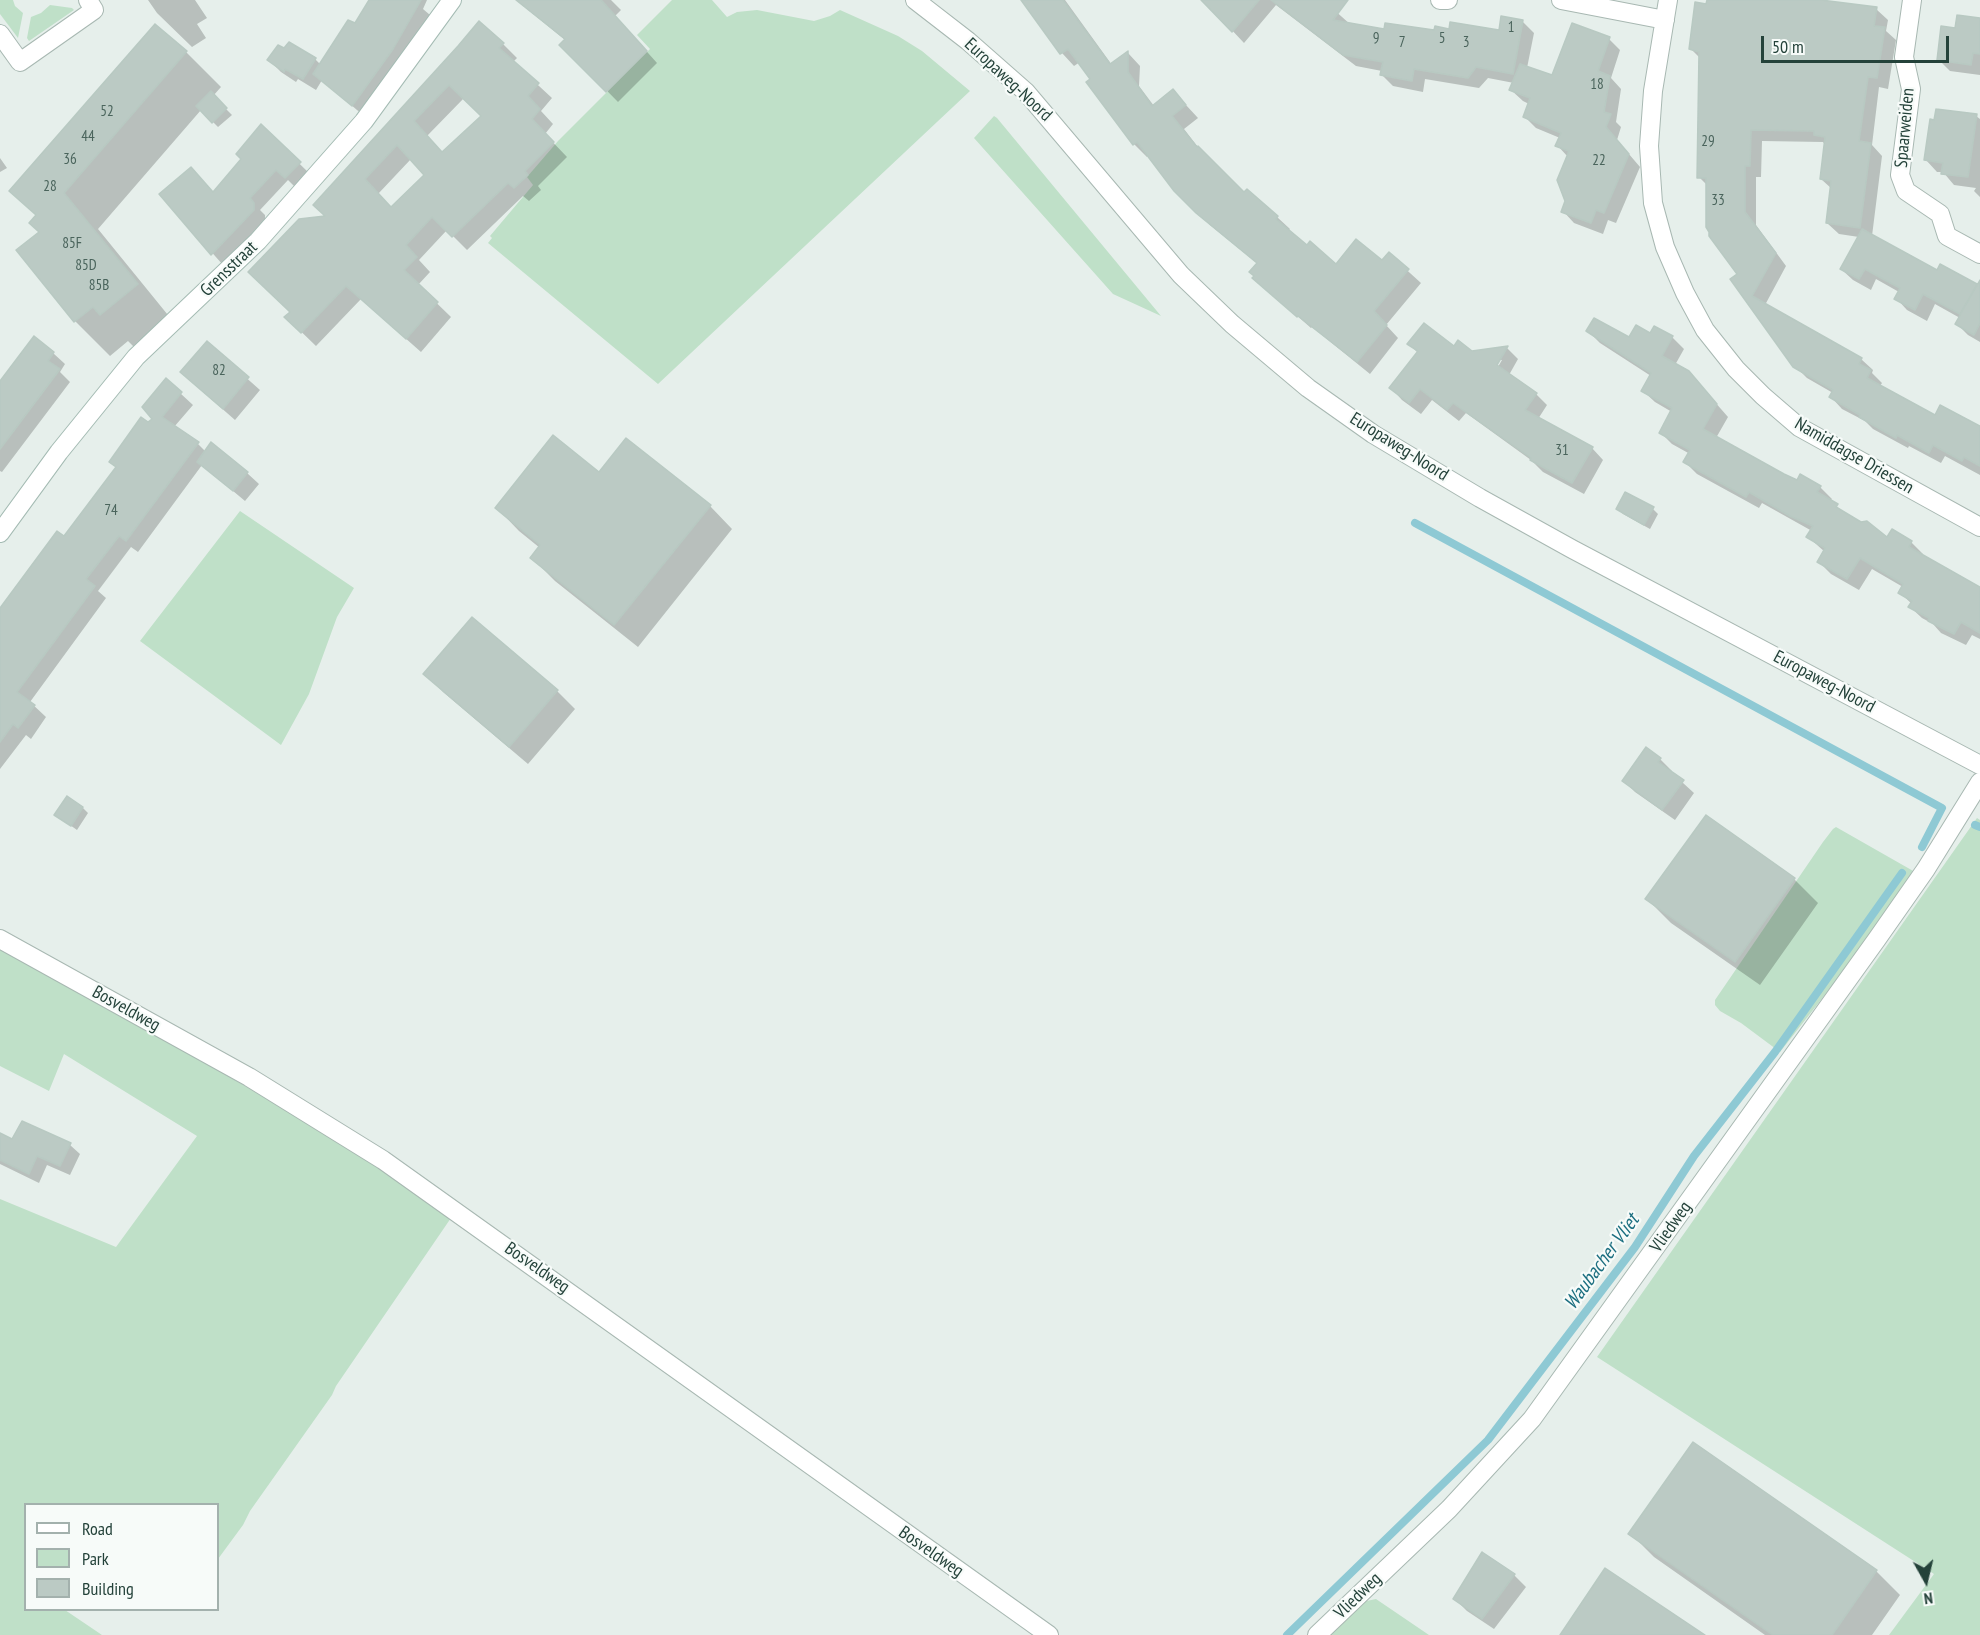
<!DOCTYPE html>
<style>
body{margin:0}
#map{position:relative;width:1980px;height:1635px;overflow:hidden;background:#e6efeb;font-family:"PT Sans Narrow",sans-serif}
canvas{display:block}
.legend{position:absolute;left:24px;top:1503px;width:195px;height:108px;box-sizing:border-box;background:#f7fbf9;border:2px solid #a3b1ad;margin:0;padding:8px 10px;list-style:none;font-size:18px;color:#24423a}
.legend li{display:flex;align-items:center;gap:12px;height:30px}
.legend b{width:30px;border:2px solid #a3b1ad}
.north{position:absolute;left:1896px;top:1551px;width:60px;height:60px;-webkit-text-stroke:4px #f7fbf9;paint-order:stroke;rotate:172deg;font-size:16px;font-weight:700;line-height:24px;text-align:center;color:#24423a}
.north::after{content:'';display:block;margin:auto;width:21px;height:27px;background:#24423a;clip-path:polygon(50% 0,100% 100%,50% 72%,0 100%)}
.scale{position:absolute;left:1761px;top:36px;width:188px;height:27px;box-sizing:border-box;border:3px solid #24423a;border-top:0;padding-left:8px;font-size:18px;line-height:21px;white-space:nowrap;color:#24423a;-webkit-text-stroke:4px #f7fbf9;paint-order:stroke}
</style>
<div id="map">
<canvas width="1980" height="1635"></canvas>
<ul class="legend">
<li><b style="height:8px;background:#fff"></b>Road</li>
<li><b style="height:16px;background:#bfe0c8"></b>Park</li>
<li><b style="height:16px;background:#bbcac4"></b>Building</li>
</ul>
<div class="north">N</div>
<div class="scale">50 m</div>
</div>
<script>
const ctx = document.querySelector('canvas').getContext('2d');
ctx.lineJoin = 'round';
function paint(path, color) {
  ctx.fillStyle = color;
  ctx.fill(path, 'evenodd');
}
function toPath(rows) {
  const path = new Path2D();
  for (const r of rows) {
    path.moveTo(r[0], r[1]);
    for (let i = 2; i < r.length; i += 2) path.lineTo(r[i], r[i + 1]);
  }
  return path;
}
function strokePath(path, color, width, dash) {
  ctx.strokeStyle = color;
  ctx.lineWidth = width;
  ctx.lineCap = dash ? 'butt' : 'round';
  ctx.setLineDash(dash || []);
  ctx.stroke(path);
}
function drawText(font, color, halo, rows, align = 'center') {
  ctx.font = font + ' "PT Sans Narrow",sans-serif';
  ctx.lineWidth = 4.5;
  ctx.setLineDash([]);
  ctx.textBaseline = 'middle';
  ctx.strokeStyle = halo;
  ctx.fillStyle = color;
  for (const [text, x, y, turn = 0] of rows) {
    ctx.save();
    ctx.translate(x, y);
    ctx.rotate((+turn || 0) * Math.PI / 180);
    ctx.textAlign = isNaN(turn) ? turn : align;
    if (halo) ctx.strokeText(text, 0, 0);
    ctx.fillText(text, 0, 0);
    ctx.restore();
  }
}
const green = toPath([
 [0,0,13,0,15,6,23,13,18,38,0,14],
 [672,0,712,0,727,17,737,12,757,10,814,21,830,16,840,10,898,36,922,51,970,91,658,384,488,243,492,238,490,236,533,185,527,177,558,141,650,49,637,35],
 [50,5,72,8,74,10,29,41,27,38,31,17,41,13],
 [994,116,997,118,1161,316,1113,294,974,138],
 [240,511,354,588,337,617,309,694,281,745,140,641],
 [1977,818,1980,820,1980,1635,1889,1635,1934,1574,1597,1357],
 [1836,827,1915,872,1857,954,1780,1052,1741,1023,1720,1011,1715,1005,1715,1000,1823,842,1833,829],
 [0,946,111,1008,331,1136,453,1215,336,1386,332,1395,250,1511,243,1525,218,1559,218,1504,26,1504,26,1610,65,1610,102,1635,0,1635,0,1199,116,1247,197,1136,64,1054,49,1091,0,1066],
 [1376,1599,1429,1635,1327,1635,1362,1602]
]);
const shadow = toPath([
 [148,0,195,0,207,18,197,24,206,38,192,47,157,13],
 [370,0,427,0,423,9,430,15,404,61,364,116,322,80,316,90,298,79,296,82,281,72,269,60,315,59,321,65,356,25],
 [516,0,611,0,621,10,615,16,657,63,618,102,561,44,565,40],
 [1022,0,1065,0,1112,65,1128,53,1140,66,1139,86,1154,106,1173,91,1198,118,1184,129,1201,151,1244,194,1277,217,1290,229,1288,231,1307,247,1336,266,1382,262,1389,254,1421,283,1386,325,1398,338,1370,374,1312,327,1311,328,1254,278,1258,264,1210,225,1175,190,1148,155,1147,157,1134,144,1088,83,1092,79,1080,62,1074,66,1062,53],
 [1221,0,1323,0,1351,25,1385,31,1500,32,1522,21,1534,33,1527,68,1552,77,1609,39,1620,50,1611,78,1621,89,1616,122,1621,127,1617,140,1640,167,1616,223,1608,220,1603,234,1574,223,1563,211,1567,201,1568,157,1557,145,1560,138,1536,128,1524,116,1529,104,1523,101,1511,90,1514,83,1488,78,1479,88,1425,79,1423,92,1393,86,1382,75,1382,71,1356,66,1276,5,1244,43,1213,10],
 [1708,0,1811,0,1876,9,1888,20,1886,31,1896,40,1888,89,1879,87,1872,145,1882,156,1872,236,1937,272,1941,266,1980,288,1980,342,1968,335,1957,324,1960,318,1935,304,1927,321,1907,310,1896,298,1899,292,1876,279,1871,290,1853,280,1841,269,1859,237,1839,234,1827,223,1832,189,1821,179,1825,145,1823,142,1762,141,1761,177,1756,177,1756,225,1786,266,1765,305,1861,359,1873,370,1872,373,1882,383,1880,386,1935,417,1980,429,1980,475,1945,456,1941,463,1909,446,1908,448,1873,429,1865,421,1842,409,1831,397,1833,393,1807,378,1795,366,1739,275,1708,186,1699,177,1701,59,1691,49],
 [1980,19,1980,75,1950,71,1939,60,1956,30],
 [503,44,517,58,513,62,552,98,541,111,553,124,545,134,567,157,538,186,541,190,529,201,523,196,467,250,447,230,419,260,430,272,418,285,451,317,421,352,361,299,316,346,286,317,292,312,327,217,459,47],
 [464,98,483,116,443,154,427,136],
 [411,159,426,175,392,209,378,194],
 [186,52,221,87,213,96,232,115,218,127,201,110,98,229,172,320,136,349,128,341,110,356,75,321,41,233,37,216,11,191],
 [1976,116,1980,119,1980,197,1974,191,1976,188,1954,185,1943,172,1937,172,1926,160],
 [261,126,310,174,296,188,288,180,260,210,265,215,265,222,223,265,161,195,191,169,214,193,243,159],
 [0,158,7,168,0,172],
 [1588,331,1630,339,1651,335,1672,337,1684,349,1675,365,1700,385,1728,417,1716,438,1797,482,1820,487,1832,499,1830,501,1847,515,1888,539,1911,542,1923,554,1922,556,1980,589,1980,639,1972,635,1966,645,1941,633,1933,624,1922,618,1910,607,1912,604,1900,593,1903,587,1872,569,1859,590,1831,574,1819,562,1825,552,1808,537,1812,531,1762,503,1759,508,1697,474,1685,462,1690,454,1672,444,1661,433,1672,412,1655,402,1643,391,1651,376,1600,343],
 [207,343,260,390,235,420,194,384],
 [1409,344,1454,348,1472,353,1507,348,1518,359,1509,375,1536,394,1547,405,1538,419,1592,448,1603,460,1584,494,1543,472,1531,460,1466,413,1459,421,1432,400,1421,414,1402,400,1391,388,1418,353],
 [1498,360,1502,360,1495,372],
 [53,353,65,364,60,372,70,382,2,472,0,471,0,384],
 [167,381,193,405,174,427,198,444,206,452,247,473,259,484,245,501,202,465,138,552,131,547,98,591,106,598,30,702,46,717,31,739,26,735,0,769,0,611,65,539,154,419],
 [599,474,710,506,732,529,638,647,555,581,532,558,540,548,519,531,497,508],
 [1617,508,1653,509,1658,514,1650,529,1623,514],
 [426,674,557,691,575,709,528,764,443,692],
 [1660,759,1672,771,1671,772,1694,793,1675,820,1635,792,1624,781],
 [83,808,88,813,77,830,56,815],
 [1794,879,1818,903,1760,985,1671,923,1647,899],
 [0,1134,13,1141,70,1145,80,1154,70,1175,47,1165,39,1183,0,1164],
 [1693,1444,1876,1571,1900,1595,1872,1635,1765,1635,1654,1557,1630,1533],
 [1514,1575,1526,1587,1494,1629,1467,1611,1455,1599]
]);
const stream = toPath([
 [1415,523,1942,808,1922,847],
 [1975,825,1980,827],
 [1287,1635,1488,1440,1635,1247,1694,1156,1775,1052,1902,873]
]);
const building = toPath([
 [369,0,421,0,393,49,352,106,313,74,348,20,355,23,369,0],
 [516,0,601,0,647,51,606,92,559,45,565,39,516,0],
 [1021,0,1063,0,1110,64,1128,51,1128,72,1152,106,1173,89,1186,105,1172,116,1197,147,1198,146,1244,192,1247,189,1278,216,1276,219,1307,245,1310,241,1336,264,1356,239,1382,260,1389,252,1409,269,1374,311,1387,325,1357,362,1298,316,1297,317,1252,278,1254,276,1249,272,1257,263,1196,213,1174,191,1137,142,1133,145,1086,82,1090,79,1068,49,1060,54,1021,0],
 [1201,0,1259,0,1232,32,1201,0],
 [1271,0,1348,0,1333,20,1384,29,1385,23,1434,30,1435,26,1449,29,1450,22,1499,30,1501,16,1523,20,1513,74,1476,67,1468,78,1414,69,1412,81,1380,75,1383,62,1343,55,1271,0],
 [1707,0,1821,0,1877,7,1874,26,1885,27,1877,78,1868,77,1859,141,1871,143,1860,228,1826,223,1831,181,1820,179,1825,137,1814,135,1814,131,1751,130,1750,166,1745,166,1745,212,1776,253,1752,296,1862,358,1859,364,1871,370,1867,378,1935,415,1940,405,1980,426,1980,466,1964,457,1962,461,1933,445,1929,453,1897,435,1896,438,1859,417,1860,415,1829,397,1833,390,1793,367,1730,279,1737,274,1709,236,1709,232,1706,227,1706,178,1697,178,1699,52,1689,49,1695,2,1706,4,1707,0],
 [1957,15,1980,18,1980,54,1973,53,1971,65,1937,60,1941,26,1955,28,1957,15],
 [479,21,504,43,499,48,539,83,528,96,540,109,532,119,554,142,525,171,528,175,514,188,508,183,452,237,432,217,406,245,417,257,404,270,438,302,406,339,346,286,301,333,284,317,290,312,248,272,299,219,325,216,313,205,458,46,479,21],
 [449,85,481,116,442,152,414,121,449,85],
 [397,145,424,175,391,207,365,179,397,145],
 [1572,23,1610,37,1598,71,1610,76,1604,112,1611,114,1606,127,1629,154,1604,213,1596,210,1591,223,1561,212,1565,201,1557,180,1569,151,1555,146,1561,133,1523,117,1530,98,1509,90,1520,64,1552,75,1572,23],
 [155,24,187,51,64,193,138,284,100,315,93,307,74,322,16,250,39,232,29,223,36,215,9,191,155,24],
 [289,42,316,58,303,79,285,69,284,72,267,60,278,45,284,48,289,42],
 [211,91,227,108,212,123,196,106,211,91],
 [1936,109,1977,114,1968,177,1941,174,1943,163,1924,160,1930,119,1934,120,1936,109],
 [261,124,301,162,285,178,276,170,250,198,254,203,254,210,211,255,159,194,191,167,213,192,241,159,236,154,261,124],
 [1862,229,1937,270,1940,264,1977,284,1960,314,1923,294,1915,310,1894,299,1900,288,1883,279,1865,269,1859,279,1840,269,1862,229],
 [1980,280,1980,323,1974,335,1955,324,1980,280],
 [1594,318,1629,337,1636,325,1650,333,1654,326,1673,336,1662,356,1689,371,1717,404,1703,429,1784,474,1797,480,1800,474,1821,486,1817,492,1838,504,1836,507,1861,522,1867,521,1887,537,1892,529,1912,541,1909,547,1980,587,1980,633,1961,622,1954,634,1928,621,1929,618,1908,607,1912,601,1898,593,1903,584,1860,558,1847,579,1817,562,1825,548,1806,537,1813,526,1790,516,1749,492,1746,497,1683,462,1690,450,1659,433,1672,408,1641,391,1651,373,1586,331,1594,318],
 [1424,323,1454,346,1458,340,1472,351,1508,346,1497,365,1537,393,1525,410,1593,447,1572,483,1530,460,1531,458,1453,403,1447,410,1420,389,1409,403,1389,388,1418,351,1407,344,1424,323],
 [34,336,54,352,48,361,60,369,0,449,0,381,34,336],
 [207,341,249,377,223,409,180,372,207,341],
 [166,378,182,392,162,417,199,442,126,541,119,536,86,579,95,586,17,692,35,705,18,728,13,724,0,742,0,608,57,531,64,536,116,467,109,462,141,417,148,422,152,419,142,407,166,378],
 [553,435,599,472,626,438,711,505,614,625,530,558,540,545,495,508,553,435],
 [211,442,248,472,233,491,197,462,211,442],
 [1625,492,1654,507,1644,525,1616,509,1625,492],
 [472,617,558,690,509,747,423,674,472,617],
 [1646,747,1661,758,1658,762,1684,780,1662,810,1622,781,1646,747],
 [67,796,83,807,71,826,54,815,67,796],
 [1706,815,1795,878,1735,962,1645,899,1706,815],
 [22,1121,71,1143,60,1166,37,1156,29,1174,0,1160,0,1133,12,1139,22,1121],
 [1693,1442,1877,1570,1832,1635,1773,1635,1628,1534,1693,1442],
 [1482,1552,1515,1574,1482,1619,1453,1599,1482,1552],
 [1605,1568,1705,1635,1560,1635,1605,1568]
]);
const minor = toPath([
 [1440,0,1448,0],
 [1561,0,1665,20],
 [1668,0,1653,91,1649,146,1653,203,1665,247,1685,293,1705,330,1736,369,1763,396,1799,427,1980,527],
 [1912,0,1904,57,1911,89,1900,175,1906,191,1940,214,1947,236,1980,254],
 [0,34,20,62,94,10,88,0],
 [0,939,249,1077,383,1160,1049,1635],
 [1317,1635,1449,1509,1532,1419,1877,939,1926,869,1980,782]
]);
const tertiary = toPath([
 [915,0,968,41,1026,92,1181,275,1232,324,1308,388,1373,434,1480,498,1572,549,1980,765]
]);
const secondary = toPath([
 [0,533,59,452,136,357,258,241,364,121,452,0]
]);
const numberNames = [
 ["1",1511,28],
 ["9",1376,39],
 ["5",1442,39],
 ["7",1402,43],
 ["3",1466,43],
 ["18",1597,85],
 ["52",107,112],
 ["44",88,137],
 ["29",1708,142],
 ["36",70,160],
 ["22",1599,161],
 ["28",50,187],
 ["33",1718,201],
 ["85F",72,244],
 ["85D",86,266],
 ["85B",99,286],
 ["82",219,371],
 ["31",1562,451],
 ["74",111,511]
];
const streetNames = [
 ["Europaweg-Noord",1008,80,43],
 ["Spaarweiden",1905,128,-85],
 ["Grensstraat",229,269,-44],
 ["Europaweg-Noord",1399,447,32],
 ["Namiddagse Driessen",1854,456,30],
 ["Europaweg-Noord",1824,682,28],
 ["Bosveldweg",126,1009,29],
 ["Vliedweg",1671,1227,-55],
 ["Bosveldweg",537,1268,35],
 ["Bosveldweg",931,1552,35],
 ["Vliedweg",1358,1596,-44]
];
const waterNames = [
 ["Waubacher Vliet",1602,1262,-54]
];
paint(green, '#bfe0c8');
paint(shadow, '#0003');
strokePath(stream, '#8ec9d4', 8);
paint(building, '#bbcac4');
strokePath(building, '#b8c9c2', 1.5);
strokePath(minor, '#a8b8b2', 20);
strokePath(tertiary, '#a8b8b2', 20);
strokePath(secondary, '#a4bbb3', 20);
strokePath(minor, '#fff', 18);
strokePath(tertiary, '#fff', 18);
strokePath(secondary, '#fff', 18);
drawText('15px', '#4a645c', null, numberNames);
drawText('18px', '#24423a', '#f7fbf9', streetNames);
drawText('italic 20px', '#1c6f80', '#f7fbf9', waterNames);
</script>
